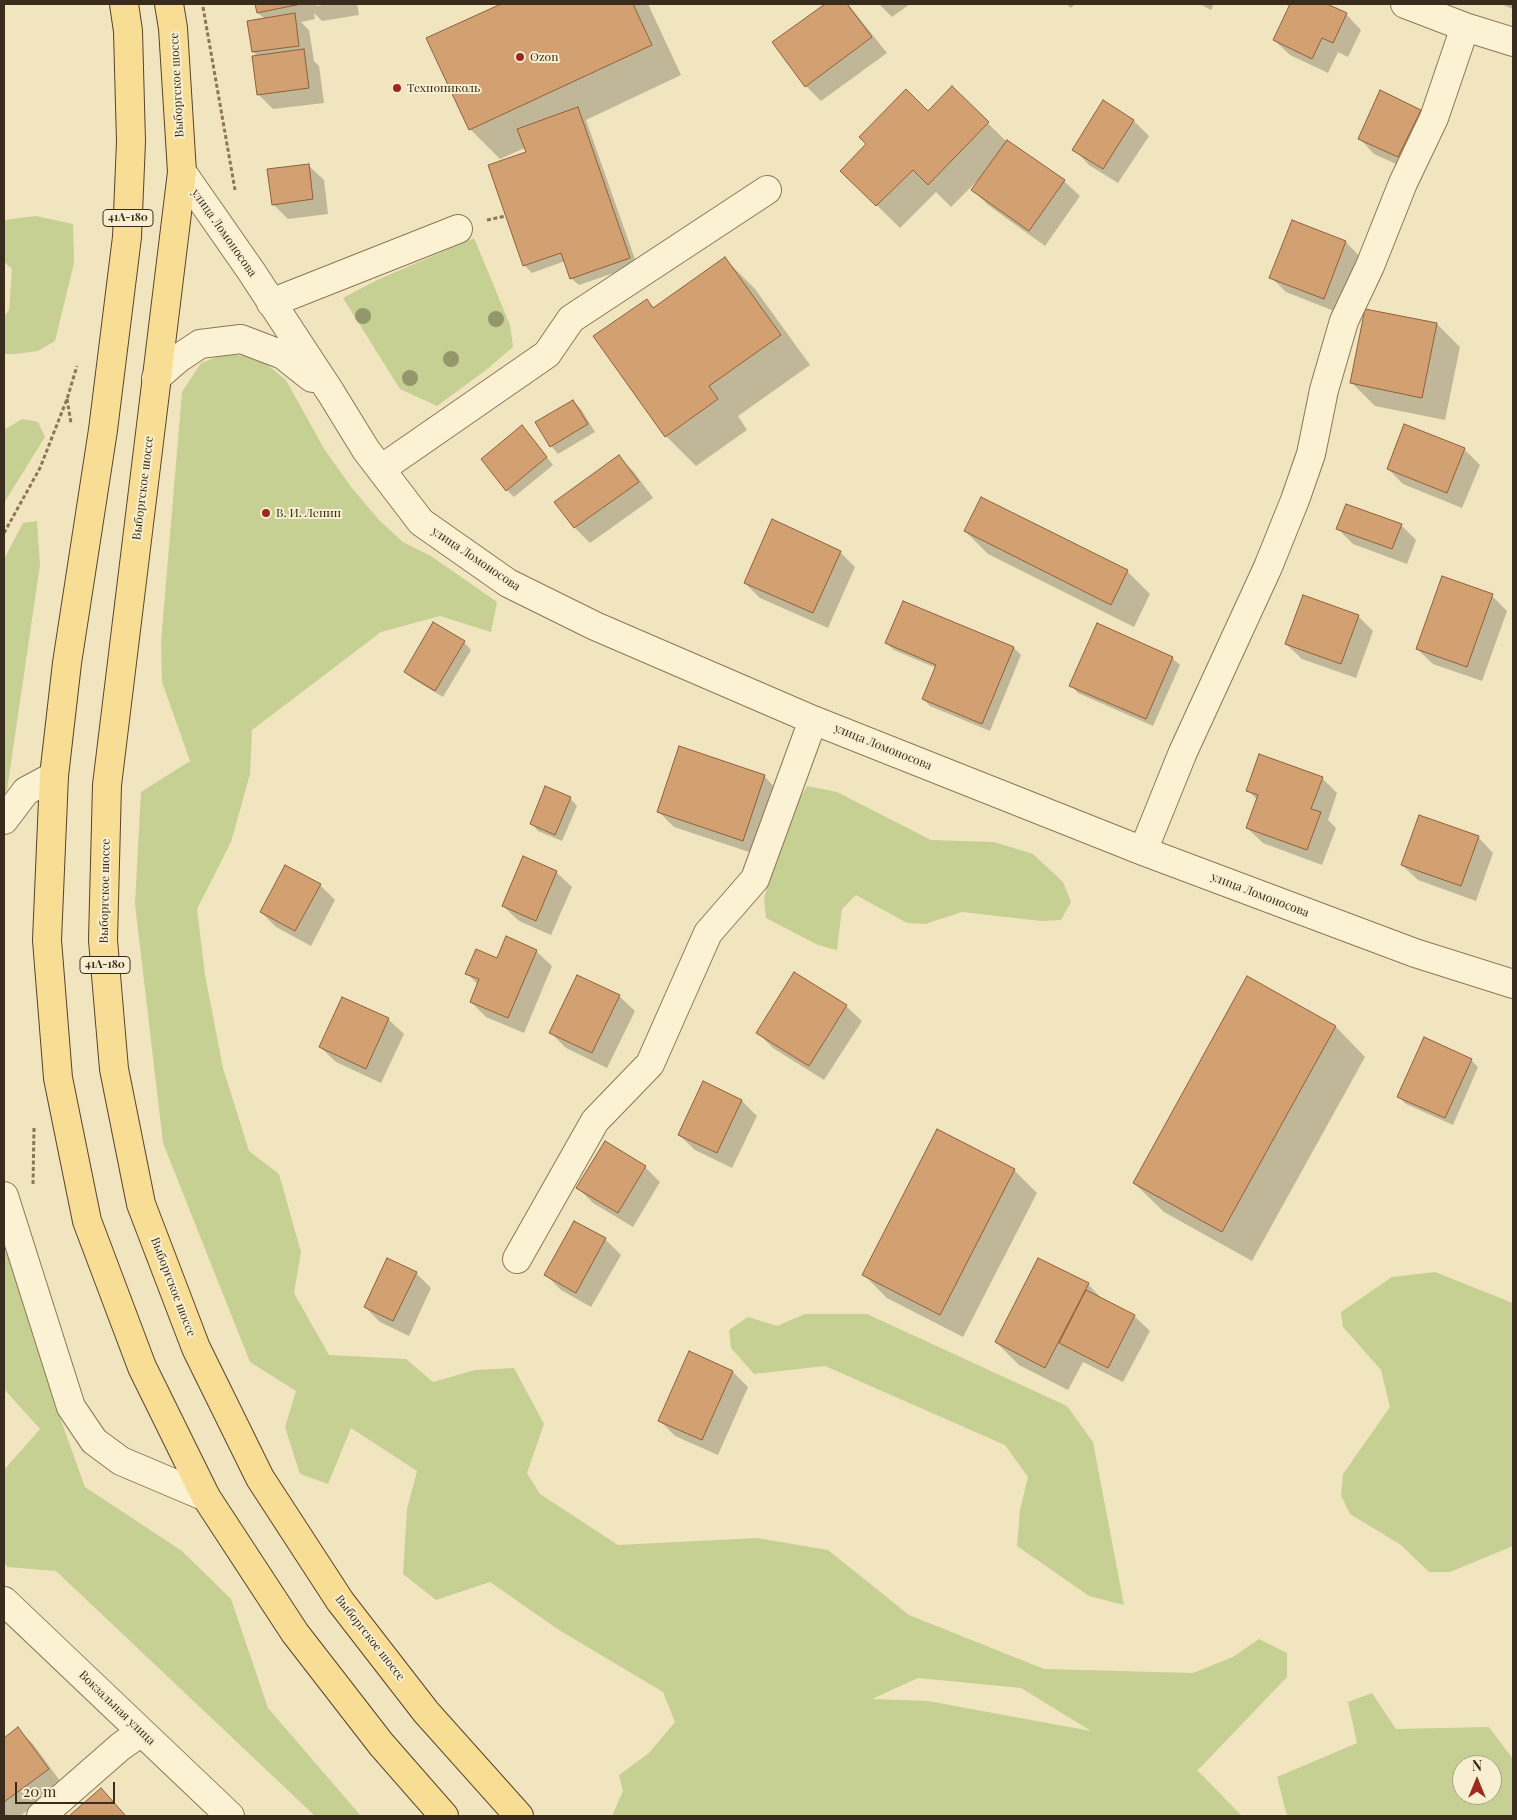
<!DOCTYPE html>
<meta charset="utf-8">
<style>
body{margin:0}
#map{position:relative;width:1517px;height:1820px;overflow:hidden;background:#f1e5c0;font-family:"Playfair Display",serif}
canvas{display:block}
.frame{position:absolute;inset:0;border:5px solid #3a2c1c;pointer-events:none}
.north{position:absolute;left:1452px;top:1755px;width:50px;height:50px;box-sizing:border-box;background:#f8efd0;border:1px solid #aca188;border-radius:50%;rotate:0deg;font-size:14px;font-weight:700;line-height:20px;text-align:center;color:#3a2c1c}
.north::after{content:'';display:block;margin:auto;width:18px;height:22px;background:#a02721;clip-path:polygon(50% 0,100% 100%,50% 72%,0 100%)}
.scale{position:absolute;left:15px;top:1782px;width:100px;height:22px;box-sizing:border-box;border:2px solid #3a2c1c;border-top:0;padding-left:6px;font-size:15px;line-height:18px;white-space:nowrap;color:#3a2c1c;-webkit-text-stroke:4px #f8efd0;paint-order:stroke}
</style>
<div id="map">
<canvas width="1517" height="1820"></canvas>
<div class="frame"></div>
<div class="north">N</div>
<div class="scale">20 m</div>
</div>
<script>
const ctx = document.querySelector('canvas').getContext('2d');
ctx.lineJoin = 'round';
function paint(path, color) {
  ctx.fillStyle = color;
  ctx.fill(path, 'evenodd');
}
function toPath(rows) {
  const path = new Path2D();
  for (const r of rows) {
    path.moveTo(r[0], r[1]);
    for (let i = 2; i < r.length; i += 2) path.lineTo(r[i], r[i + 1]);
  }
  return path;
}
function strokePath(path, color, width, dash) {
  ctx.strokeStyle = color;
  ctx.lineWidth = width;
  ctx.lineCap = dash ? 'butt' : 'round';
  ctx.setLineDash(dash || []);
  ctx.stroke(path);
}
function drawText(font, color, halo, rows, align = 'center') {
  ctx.font = font + ' "Playfair Display",serif';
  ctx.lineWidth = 4;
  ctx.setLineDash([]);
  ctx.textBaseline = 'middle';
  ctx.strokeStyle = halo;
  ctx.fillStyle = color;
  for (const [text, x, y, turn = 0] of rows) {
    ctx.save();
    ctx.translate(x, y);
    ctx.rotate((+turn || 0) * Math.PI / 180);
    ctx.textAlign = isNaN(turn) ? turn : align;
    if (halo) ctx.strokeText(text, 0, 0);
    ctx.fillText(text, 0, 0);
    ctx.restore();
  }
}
const green = toPath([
 [36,216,73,224,74,263,55,341,38,351,16,354,4,354,4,316,9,310,12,269,4,262,4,220],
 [474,238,510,325,513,347,486,370,437,406,400,389,343,298,377,280],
 [225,354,258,357,286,380,323,447,351,487,379,520,403,542,431,556,497,602,491,632,440,616,381,632,252,730,250,774,231,842,197,909,205,975,223,1068,249,1151,279,1174,301,1252,294,1293,329,1355,406,1359,433,1382,475,1370,514,1368,544,1424,527,1473,540,1494,618,1545,757,1538,828,1550,909,1615,1044,1669,1193,1673,1233,1657,1259,1639,1287,1653,1287,1677,1200,1768,1197,1770,1242,1816,612,1816,623,1791,619,1775,649,1753,675,1722,663,1692,559,1630,490,1582,436,1600,403,1574,407,1509,417,1471,351,1428,328,1484,300,1474,285,1427,296,1391,250,1362,163,1143,135,904,141,792,190,761,162,682,161,642,182,392,201,363],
 [918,1678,1021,1688,1091,1731,928,1701,872,1699],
 [22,419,38,422,45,437,4,503,4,430],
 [37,521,40,565,7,790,4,794,4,559,23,523],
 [807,786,837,792,931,840,994,842,1033,854,1063,882,1071,902,1061,920,1041,921,962,912,925,924,907,923,856,895,842,909,837,950,818,945,766,918,764,898,788,820],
 [4,1230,54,1401,85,1487,182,1551,231,1599,268,1708,361,1816,315,1816,56,1571,7,1567,4,1562,4,1470,40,1429,4,1389],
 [1435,1272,1513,1303,1513,1546,1450,1572,1429,1572,1401,1545,1350,1514,1341,1495,1343,1474,1390,1407,1381,1370,1343,1327,1341,1312,1392,1277],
 [805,1314,867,1314,1067,1406,1093,1442,1124,1605,1089,1596,1017,1546,1020,1510,1028,1477,1005,1445,825,1366,754,1374,731,1348,729,1330,748,1317,777,1326],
 [1372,1693,1396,1729,1489,1727,1513,1759,1513,1816,1287,1816,1277,1777,1357,1743,1348,1702],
 [1462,1765,1492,1765,1492,1795,1462,1795]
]);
const shadow = toPath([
 [256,4,317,4,317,6,329,4,357,4,359,15,322,21,314,13,315,19,301,22,309,30,314,61,319,66,324,103,273,109,258,94,258,56,253,52,265,19,258,13],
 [504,4,648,4,681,75,586,120,637,265,579,285,571,278,565,261,532,273,524,265,527,153,525,148,500,159,470,129,428,39],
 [827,4,848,4,887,53,821,101,806,86,774,43],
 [879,4,910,4,892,17],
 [1066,4,1075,4,1071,8],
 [1200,4,1214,4,1211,10],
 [1292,4,1324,4,1346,14,1361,30,1348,57,1338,52,1328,73,1290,55,1274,40],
 [1501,4,1513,4,1513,9],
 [952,88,1007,142,1064,181,1080,196,1045,246,988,205,973,190,981,177,951,207,936,192,900,228,842,171,928,113],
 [1420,111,1436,126,1414,172,1374,154,1359,138],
 [1134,121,1149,136,1118,183,1089,165,1074,149],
 [308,165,324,180,328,214,288,219,273,204],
 [1293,222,1346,242,1361,258,1339,313,1286,292,1271,277],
 [725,259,755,289,810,365,738,416,747,430,696,466,666,436,595,337,646,300,655,309],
 [1437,324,1460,347,1445,420,1375,406,1352,383],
 [573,401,581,409,595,432,558,454,551,446,537,423],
 [529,434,553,465,514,497,507,490],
 [1464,449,1480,465,1462,508,1403,484,1388,469],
 [619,457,634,472,653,498,590,543,575,528],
 [1401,525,1416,540,1407,564,1353,544,1338,529],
 [965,531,1127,571,1150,594,1134,627,988,554],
 [840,552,855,567,828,628,760,598,745,583],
 [1492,596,1507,611,1482,681,1433,664,1417,649],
 [1358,616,1373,631,1356,678,1302,659,1286,644],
 [464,642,471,650,443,697,413,679,405,672],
 [886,643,1014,648,1021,655,990,731,930,706,923,699,936,668,894,650],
 [1172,658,1180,665,1153,726,1078,693,1071,685],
 [764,776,779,792,758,855,674,827,659,812],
 [1322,778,1337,793,1328,820,1336,828,1322,865,1263,843,1247,828,1257,800,1248,790],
 [570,798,577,806,562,841,538,831,531,823],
 [1478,837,1493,853,1476,901,1418,880,1402,865],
 [556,872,572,887,551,935,519,921,503,906],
 [320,885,335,900,311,946,276,927,261,912],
 [536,951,552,966,524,1033,486,1017,471,1002,478,985,467,973,498,960],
 [1248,978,1336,1027,1365,1057,1252,1261,1164,1212,1134,1183],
 [619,996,635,1011,607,1068,566,1048,551,1033],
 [846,1006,862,1021,824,1080,773,1048,758,1033],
 [388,1019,404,1034,381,1083,336,1062,320,1047],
 [1471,1060,1478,1067,1453,1125,1406,1104,1399,1097],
 [704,1083,742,1101,757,1116,732,1168,695,1150,679,1135],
 [645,1167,660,1182,633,1227,593,1203,578,1188],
 [1014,1170,1037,1193,963,1337,887,1298,864,1275],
 [575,1223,605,1239,621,1255,591,1307,561,1290,546,1275],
 [416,1273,431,1288,409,1336,380,1322,365,1307],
 [1088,1284,1104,1301,1134,1316,1150,1331,1123,1382,1083,1362,1068,1390,1019,1365,996,1342],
 [690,1352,733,1372,748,1387,718,1455,675,1436,659,1420],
 [18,1729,33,1744,63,1785,20,1816,4,1816,4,1739],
 [101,1790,126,1816,71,1816]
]);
const building = toPath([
 [255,4,301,4,257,13,255,4],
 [501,4,633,4,652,45,469,130,426,38,501,4],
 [825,4,847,4,872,37,805,87,772,42,825,4],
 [1290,4,1327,4,1347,13,1333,43,1322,38,1312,59,1273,40,1290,4],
 [295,13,299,46,252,52,247,21,295,13],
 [304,49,309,88,257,95,252,56,304,49],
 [952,86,989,122,928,185,913,170,876,206,840,171,866,144,859,137,906,89,928,111,952,86],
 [1380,90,1421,110,1398,157,1358,139,1380,90],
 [1103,100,1134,120,1103,169,1072,150,1103,100],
 [578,107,630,258,570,279,561,253,523,266,488,165,526,152,517,129,578,107],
 [1007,140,1065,180,1029,231,971,190,1007,140],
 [309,164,313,199,272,205,267,169,309,164],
 [1292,220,1346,241,1324,299,1269,278,1292,220],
 [725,257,781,335,709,386,718,399,665,437,593,336,647,299,653,308,725,257],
 [1365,309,1437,323,1422,398,1350,383,1365,309],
 [573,400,588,424,550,447,535,422,573,400],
 [1404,424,1465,448,1447,493,1387,469,1404,424],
 [522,425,547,457,506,491,481,459,522,425],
 [619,455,639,482,574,528,554,502,619,455],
 [981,497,1128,570,1111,605,964,531,981,497],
 [1346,504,1402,524,1392,549,1336,529,1346,504],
 [772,519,841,551,813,613,744,583,772,519],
 [1442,576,1493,594,1467,667,1416,649,1442,576],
 [1303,595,1359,615,1341,664,1285,644,1303,595],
 [903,601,1014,647,982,724,922,699,936,665,885,643,903,601],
 [433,622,465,641,435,691,404,672,433,622],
 [1097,623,1173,657,1146,719,1069,686,1097,623],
 [679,746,765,775,743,841,657,812,679,746],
 [1259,754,1323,777,1311,809,1321,812,1307,850,1246,828,1258,795,1246,791,1259,754],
 [545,786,571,797,555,835,530,824,545,786],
 [1419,815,1479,836,1461,886,1401,865,1419,815],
 [523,856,557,871,536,921,502,906,523,856],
 [285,865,321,884,295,931,260,912,285,865],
 [506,936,537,950,508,1018,470,1002,479,979,465,974,476,949,497,958,506,936],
 [794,972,847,1005,809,1066,756,1033,794,972],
 [577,975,620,995,592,1053,549,1033,577,975],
 [1247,976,1336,1026,1222,1232,1133,1183,1247,976],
 [342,997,389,1018,366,1069,319,1047,342,997],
 [1424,1037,1472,1059,1445,1118,1397,1097,1424,1037],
 [703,1081,742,1100,717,1153,678,1135,703,1081],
 [937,1129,1015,1169,940,1315,862,1275,937,1129],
 [605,1141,646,1166,618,1213,576,1188,605,1141],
 [574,1221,606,1238,576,1293,544,1275,574,1221],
 [387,1258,417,1272,393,1321,364,1307,387,1258],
 [1038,1258,1089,1283,1045,1368,995,1342,1038,1258],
 [1086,1290,1135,1315,1108,1368,1059,1343,1086,1290],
 [689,1351,733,1371,702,1440,658,1421,689,1351],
 [18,1727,49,1769,4,1802,4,1738,18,1727],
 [101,1788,126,1816,69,1816,101,1788]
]);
const path = toPath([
 [203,7,235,190],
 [487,220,506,216],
 [67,399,71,423],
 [4,533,40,468,67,399,77,366],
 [33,1184,34,1128]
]);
const minor = toPath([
 [1405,4,1465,27,1513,42],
 [182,172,251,271,331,393,366,450,421,522,508,583,595,626,813,720,1143,851,1415,953,1513,984],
 [271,303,458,229],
 [156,378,179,358,200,344,241,339,283,355,312,378],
 [381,469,547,354,571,319,767,190],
 [4,820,26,791,54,776],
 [1143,851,1183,752,1268,567,1295,500,1311,454,1324,390,1344,321,1370,266,1403,183,1434,118,1465,27],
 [4,1196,71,1407,94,1441,121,1461,206,1497],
 [517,1259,595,1121,650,1064,708,933,755,879,813,720],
 [4,1601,230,1816],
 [41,1816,120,1747,141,1732]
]);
const major = toPath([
 [124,4,128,31,131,142,127,237,103,430,67,663,54,776,47,940,58,1078,87,1221,142,1367,206,1497,295,1633,381,1744,444,1816],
 [169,4,173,28,182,172,107,785,103,940,114,1069,141,1204,196,1348,260,1478,340,1601,426,1712,519,1816]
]);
const trees = [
 [363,316],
 [496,319],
 [451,359],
 [410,378]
];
const markers = [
 [520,57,5,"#a02721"],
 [397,88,5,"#a02721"],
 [266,513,5,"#a02721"]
];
const shields = [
 [128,218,50],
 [105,965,50]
];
const shieldNames = [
 ["41А-180",128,218],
 ["41А-180",105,965]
];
const poiNames = [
 ["Ozon",530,57],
 ["Технониколь",407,88],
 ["В. И. Ленин",276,513]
];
const streetNames = [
 ["Выборгское шоссе",177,85,-93],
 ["улица Ломоносова",224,233,55],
 ["Выборгское шоссе",143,488,-83],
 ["улица Ломоносова",476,559,34],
 ["улица Ломоносова",883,747,22],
 ["Выборгское шоссе",105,891,-89],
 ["улица Ломоносова",1260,895,21],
 ["Выборгское шоссе",173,1287,69],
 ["Выборгское шоссе",370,1638,52],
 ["Вокзальная улица",117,1708,44]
];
paint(green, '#c6d093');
paint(shadow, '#0003');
paint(building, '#d3a072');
strokePath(building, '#8d5f3a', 1);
strokePath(minor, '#8c7656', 30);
strokePath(major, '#59432b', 30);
strokePath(path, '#8c7656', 3, [4, 2.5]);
strokePath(minor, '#fbf2d4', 28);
strokePath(major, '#f8de94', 28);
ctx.fillStyle = '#949769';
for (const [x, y] of trees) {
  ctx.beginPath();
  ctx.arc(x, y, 8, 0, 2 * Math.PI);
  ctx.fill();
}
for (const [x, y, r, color] of markers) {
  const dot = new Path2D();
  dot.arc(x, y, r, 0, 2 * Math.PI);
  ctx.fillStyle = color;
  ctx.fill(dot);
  strokePath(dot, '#f8efd0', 2);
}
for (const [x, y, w] of shields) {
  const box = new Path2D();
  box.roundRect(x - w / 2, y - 8.5, w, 17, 4);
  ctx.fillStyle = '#f8efd0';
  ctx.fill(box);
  strokePath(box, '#3a2c1c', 1);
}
drawText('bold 11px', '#3a2c1c', null, shieldNames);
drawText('12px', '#3a2c1c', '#f8efd0', poiNames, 'left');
drawText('12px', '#3a2c1c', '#f8efd0', streetNames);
</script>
